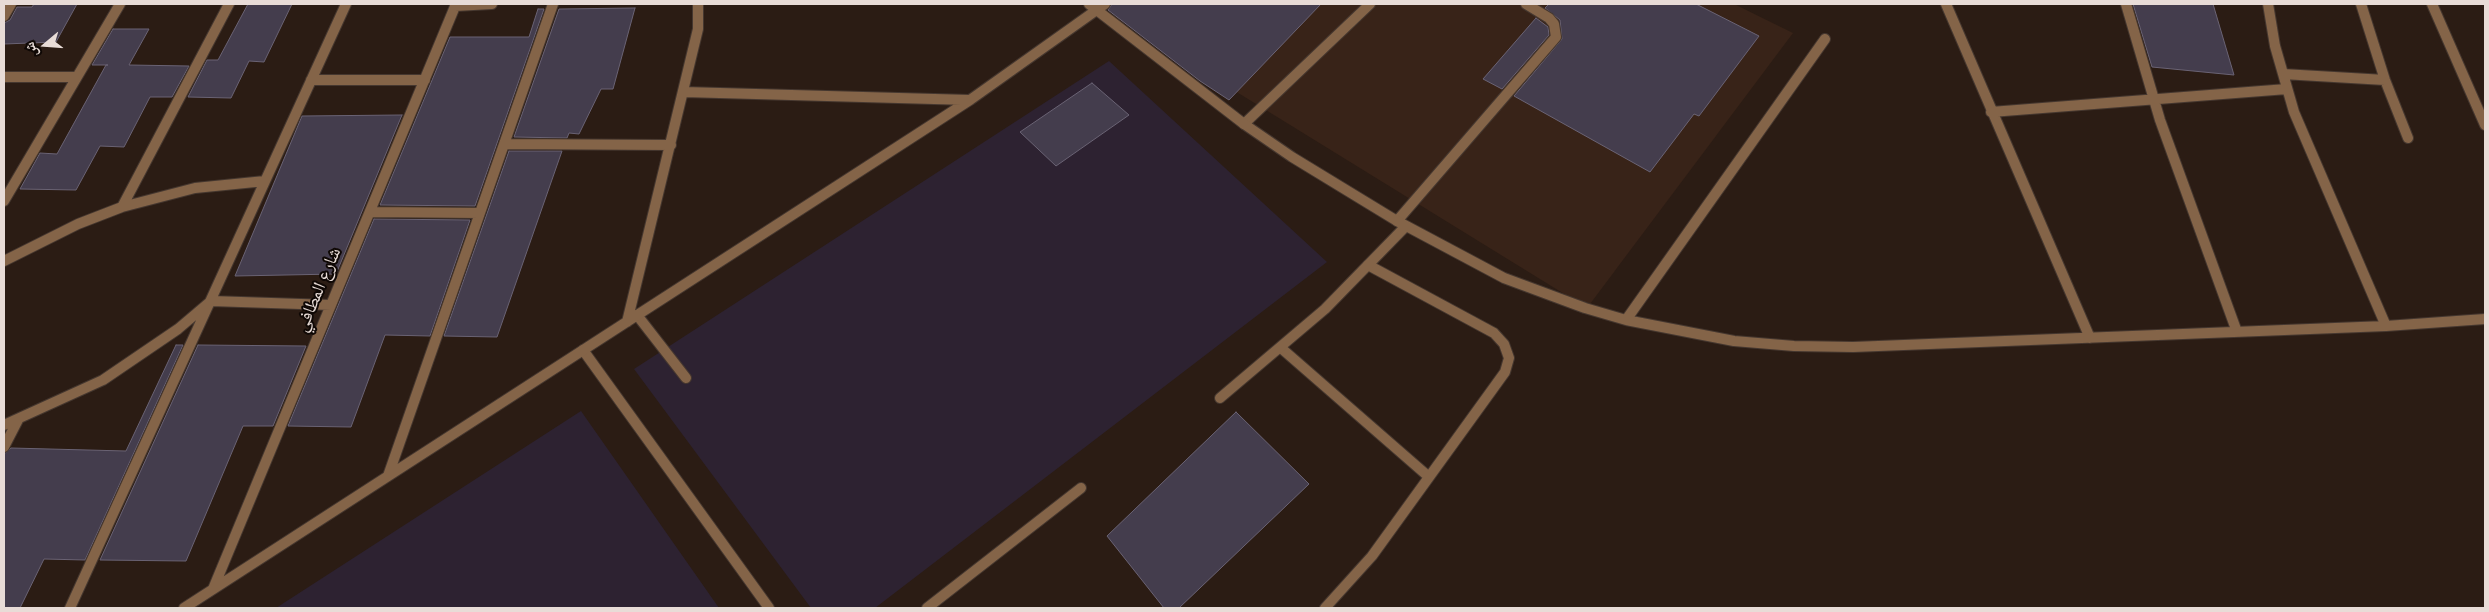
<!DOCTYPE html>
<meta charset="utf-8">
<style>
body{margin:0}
#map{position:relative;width:2489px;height:612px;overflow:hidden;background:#2b1c14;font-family:"Titillium Web","Noto Naskh Arabic",sans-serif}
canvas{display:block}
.frame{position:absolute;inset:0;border:5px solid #e8dcd7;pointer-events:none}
.north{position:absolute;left:20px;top:20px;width:50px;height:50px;-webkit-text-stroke:4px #0f0805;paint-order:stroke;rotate:252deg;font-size:14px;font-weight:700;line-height:20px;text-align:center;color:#e8dcd7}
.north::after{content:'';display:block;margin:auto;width:18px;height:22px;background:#e8dcd7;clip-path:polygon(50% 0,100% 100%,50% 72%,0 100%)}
</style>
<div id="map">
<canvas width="2489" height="612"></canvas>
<div class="frame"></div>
<div class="north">ش</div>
</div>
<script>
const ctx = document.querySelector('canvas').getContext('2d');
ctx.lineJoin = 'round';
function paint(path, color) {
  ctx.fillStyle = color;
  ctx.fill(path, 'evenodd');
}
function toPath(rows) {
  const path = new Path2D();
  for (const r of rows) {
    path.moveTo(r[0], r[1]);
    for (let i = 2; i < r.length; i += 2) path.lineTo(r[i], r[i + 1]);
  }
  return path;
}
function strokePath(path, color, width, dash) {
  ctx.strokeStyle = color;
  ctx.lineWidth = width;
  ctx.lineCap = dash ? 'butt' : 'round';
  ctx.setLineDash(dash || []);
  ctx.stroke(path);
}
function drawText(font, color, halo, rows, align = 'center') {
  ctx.font = font + ' "Titillium Web","Noto Naskh Arabic",sans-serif';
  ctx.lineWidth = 4;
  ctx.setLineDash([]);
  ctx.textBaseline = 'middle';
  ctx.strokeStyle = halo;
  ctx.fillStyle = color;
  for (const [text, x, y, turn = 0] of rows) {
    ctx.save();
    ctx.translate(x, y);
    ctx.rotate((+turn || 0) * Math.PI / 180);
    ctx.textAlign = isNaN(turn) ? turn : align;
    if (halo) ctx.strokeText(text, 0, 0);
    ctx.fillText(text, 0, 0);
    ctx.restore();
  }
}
const built = toPath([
 [1128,4,1734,4,1793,33,1587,308,1115,17]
]);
const education = toPath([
 [1109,61,1327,262,875,608,811,608,634,369],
 [581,411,719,608,276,608]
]);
const building = toPath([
 [34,4,77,4,56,42,4,44,4,23,10,20,17,7,32,7,34,4],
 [248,4,292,4,264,62,249,61,231,98,188,97,207,60,218,60,248,4],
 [1112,4,1321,4,1229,100,1200,81,1108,10,1112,4],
 [1549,4,1696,4,1759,36,1699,116,1694,114,1650,172,1514,96,1562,39,1560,20,1545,8,1549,4],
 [2133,4,2213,4,2234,75,2152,67,2133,4],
 [635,8,613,89,601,89,579,134,569,133,567,138,514,137,559,9,635,8],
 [538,9,544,9,475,206,380,205,450,37,529,37,538,9],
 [1536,18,1548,27,1549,35,1502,89,1483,79,1536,18],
 [113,29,149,29,129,65,189,66,172,97,150,97,124,147,100,146,76,190,20,189,40,153,57,154,106,65,108,65,92,65,113,29],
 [1092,83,1129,115,1056,166,1020,132,1092,83],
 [402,115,336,274,235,276,302,116,402,115],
 [509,151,562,151,497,337,444,336,509,151],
 [374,219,470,220,430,336,385,335,351,427,288,426,374,219],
 [176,345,183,345,85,560,44,559,20,608,4,608,4,454,11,448,126,451,176,345],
 [198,345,306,346,273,426,243,426,186,561,100,560,198,345],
 [1236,412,1309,484,1179,608,1164,608,1107,536,1236,412]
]);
const service = toPath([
 [1244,124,1370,4],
 [1397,221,1556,37,1554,24,1549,18,1526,4],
 [637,315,686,378],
 [1281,348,1429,477],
 [583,350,769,608],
 [927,608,1081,488],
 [1325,608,1372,556,1505,372,1509,358,1504,344,1494,333,1368,265]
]);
const minor = toPath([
 [1089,4,1244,124,1292,157,1397,221,1504,278,1585,308,1626,320,1734,341,1794,346,1853,347,2386,326,2485,319],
 [1946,4,2090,338],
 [2126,4,2160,120,2237,332],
 [2268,4,2275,46,2294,112,2386,326],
 [2361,4,2385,80,2408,138],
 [2432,4,2485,125],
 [455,6,492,4],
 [4,16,11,4],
 [2283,74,2385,80],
 [4,77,77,77],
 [311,80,425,80],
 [684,92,970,100],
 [1991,112,2287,89],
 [504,144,671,145],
 [4,201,120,4],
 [122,207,229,4],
 [370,212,480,213],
 [4,261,78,224,122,207,195,188,265,181],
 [1626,320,1825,39],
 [627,322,698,29,698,4],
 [1220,398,1325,309,1406,226],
 [4,425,103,380,178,329,211,301,331,305],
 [4,447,18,420],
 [388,476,553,4],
 [213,589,456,4],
 [70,608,346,4],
 [184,608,970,100,1105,4]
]);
const streetNames = [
 ["شارع المطافي",319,290,-67]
];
paint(built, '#382318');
paint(education, '#2d2231');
paint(building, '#443d4d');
strokePath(building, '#6a6374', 1);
strokePath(service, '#45372f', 12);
strokePath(minor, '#45372f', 12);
strokePath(service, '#846448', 10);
strokePath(minor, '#846448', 10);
drawText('18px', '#e8dcd7', '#0f0805', streetNames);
</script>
